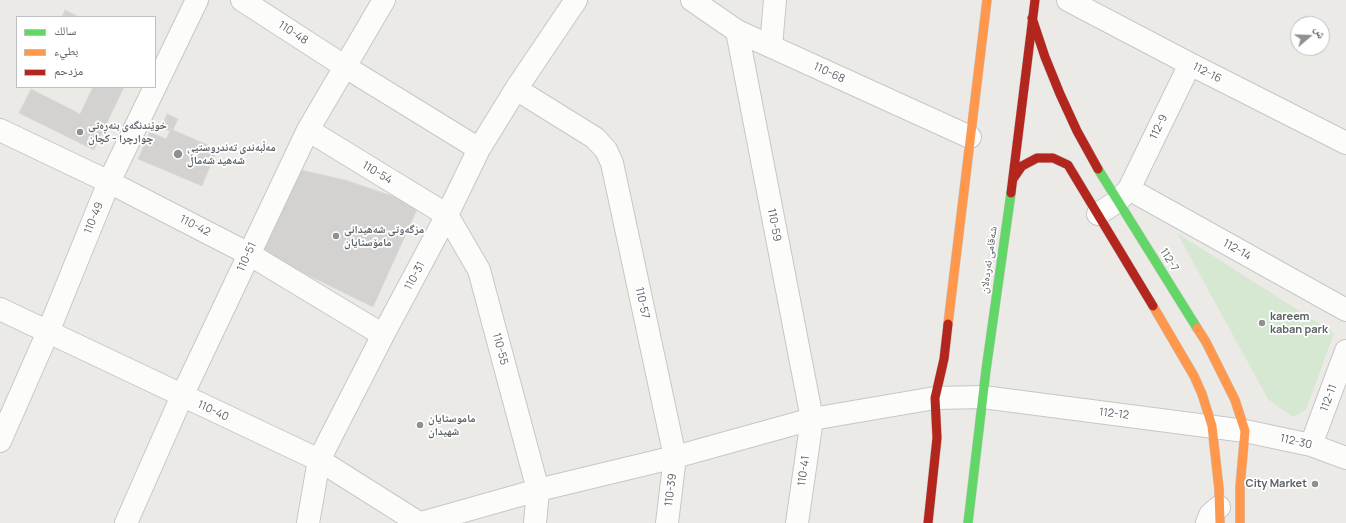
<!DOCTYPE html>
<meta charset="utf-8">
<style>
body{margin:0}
#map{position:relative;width:1346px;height:523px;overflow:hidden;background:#eceae6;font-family:Manrope,"Noto Naskh Arabic",sans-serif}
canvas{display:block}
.legend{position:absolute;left:16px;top:16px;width:140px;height:72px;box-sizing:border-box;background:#fff;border:1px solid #bebfc1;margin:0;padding:5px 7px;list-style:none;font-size:12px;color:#5c6064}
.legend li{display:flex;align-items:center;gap:8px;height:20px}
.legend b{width:20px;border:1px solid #bebfc1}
.north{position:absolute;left:1290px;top:16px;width:40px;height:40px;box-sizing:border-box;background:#fff;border:1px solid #bebfc1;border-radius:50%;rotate:71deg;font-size:11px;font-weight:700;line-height:16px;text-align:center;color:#5c6064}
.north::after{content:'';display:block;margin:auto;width:14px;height:18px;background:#8e9092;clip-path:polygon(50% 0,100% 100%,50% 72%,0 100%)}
</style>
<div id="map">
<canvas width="1346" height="523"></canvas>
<ul class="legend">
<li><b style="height:5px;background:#63d668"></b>سالك</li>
<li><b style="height:5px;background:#ff974d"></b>بطيء</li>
<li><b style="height:5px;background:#b3261e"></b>مزدحم</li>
</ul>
<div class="north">ش</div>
</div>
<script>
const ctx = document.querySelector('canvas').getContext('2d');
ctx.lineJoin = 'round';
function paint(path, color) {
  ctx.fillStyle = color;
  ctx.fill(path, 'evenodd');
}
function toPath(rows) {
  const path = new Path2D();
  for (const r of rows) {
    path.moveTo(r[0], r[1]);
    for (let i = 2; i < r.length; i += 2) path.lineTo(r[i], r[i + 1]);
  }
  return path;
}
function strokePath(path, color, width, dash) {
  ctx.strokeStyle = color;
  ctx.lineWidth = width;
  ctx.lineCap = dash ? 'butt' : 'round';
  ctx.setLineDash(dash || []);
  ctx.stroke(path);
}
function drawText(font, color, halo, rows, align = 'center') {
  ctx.font = font + ' Manrope,"Noto Naskh Arabic",sans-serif';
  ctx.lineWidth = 3.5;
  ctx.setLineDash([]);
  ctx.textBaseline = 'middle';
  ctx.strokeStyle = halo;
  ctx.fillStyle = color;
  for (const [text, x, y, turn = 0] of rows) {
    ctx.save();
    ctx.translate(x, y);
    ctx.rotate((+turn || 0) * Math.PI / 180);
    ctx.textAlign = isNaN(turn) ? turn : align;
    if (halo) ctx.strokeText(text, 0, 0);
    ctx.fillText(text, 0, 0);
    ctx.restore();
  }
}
const green = toPath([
 [1177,233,1334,333,1306,410,1293,417,1268,399]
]);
const building = toPath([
 [65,10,79,17,62,17,65,10],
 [93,87,124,87,94,150,19,113,31,89,80,114,93,87],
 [167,114,178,119,173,130,217,149,202,186,138,159,150,132,166,139,170,131,161,128,167,114],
 [301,170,345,180,419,205,373,307,261,252,301,170]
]);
const street = toPath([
 [242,0,344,66,479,149],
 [692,0,737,31,970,137],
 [1068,0,1190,64,1346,143],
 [737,31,812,419,797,523],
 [771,46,775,0],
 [516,89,595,138,606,150,612,163,675,457,667,523],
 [0,130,109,182,249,254,383,335],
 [308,130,447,215,479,270,538,490,535,523],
 [1129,189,1346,310],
 [1098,214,1118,201,1129,189,1190,64],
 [0,309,319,460,419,523],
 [0,441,48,332,109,182,197,0],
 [1311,445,1346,351],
 [126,523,182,396,308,130,384,0],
 [308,523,319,460,383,335,447,215,479,149,516,89,576,0],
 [421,523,538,490,675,457,812,419,935,398,983,397,1245,431,1311,445,1346,458],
 [1207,523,1210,515,1219,507]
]);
const fast = toPath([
 [1098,169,1197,328],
 [968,523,986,370,1011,193]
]);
const slow = toPath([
 [1153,306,1194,376,1202,394,1212,426,1219,489,1220,523],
 [948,324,987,0],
 [1197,328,1206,342,1235,400,1245,431,1240,487,1240,523]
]);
const jam = toPath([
 [1032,18,1045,57,1060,94,1077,131,1098,169],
 [1013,179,1022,166,1037,158,1053,158,1068,165,1153,306],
 [1011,193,1035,0],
 [928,523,937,438,935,398,944,359,948,324]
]);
const markers = [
 [80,132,4,"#8e9092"],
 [178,154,5,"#8e9092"],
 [336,236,4,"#8e9092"],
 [1262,323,4,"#8e9092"],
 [420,425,4,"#8e9092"],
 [1315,484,4,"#8e9092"]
];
const streetNames = [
 ["110-48",293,33,33],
 ["110-68",829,73,25],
 ["112-16",1207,73,27],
 ["112-9",1159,127,-64],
 ["110-54",377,173,31],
 ["110-49",94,218,-68],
 ["110-59",774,225,79],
 ["110-42",195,226,27],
 ["112-14",1237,250,29],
 ["110-51",247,257,-65],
 ["شەقامی ئەردەلان",989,260,-82],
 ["112-7",1169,260,58],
 ["110-31",415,276,-62],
 ["110-57",642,303,78],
 ["110-55",500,349,75],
 ["112-11",1329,398,-70],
 ["110-40",213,411,25],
 ["112-12",1114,414,7],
 ["112-30",1296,442,13],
 ["110-41",804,471,-82],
 ["110-39",671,490,-83]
];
const poiNames = [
 ["خوێندنگەی بنەڕەتی",88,126],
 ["چوارچرا - کچان",88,139],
 ["مەڵبەندی تەندروستیی",187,148],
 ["شەهید شەماڵ",187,161],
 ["مزگەوتی شەهیدانی",344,230],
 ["مامۆستایان",344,243],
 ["kareem",1270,317],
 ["kaban park",1270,330],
 ["ماموستايان",428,419],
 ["شهيدان",428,432],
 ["City Market",1307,484,"right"]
];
paint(green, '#d6e7d2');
paint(building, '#d3d2d0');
strokePath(building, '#dbd9d5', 1);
strokePath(street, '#c7c7c7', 24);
strokePath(fast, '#c8c8c8', 10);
strokePath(slow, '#c8c8c8', 10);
strokePath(jam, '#c8c8c8', 10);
strokePath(street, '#fcfcfb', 22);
strokePath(fast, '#63d668', 9);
strokePath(slow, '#ff974d', 9);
strokePath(jam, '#b3261e', 9);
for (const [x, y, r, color] of markers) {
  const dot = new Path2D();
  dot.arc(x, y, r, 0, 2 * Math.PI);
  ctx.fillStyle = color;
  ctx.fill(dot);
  strokePath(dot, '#fff', 1.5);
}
drawText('11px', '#5c6064', '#fff', streetNames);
drawText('bold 11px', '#5c6064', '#fff', poiNames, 'left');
</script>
